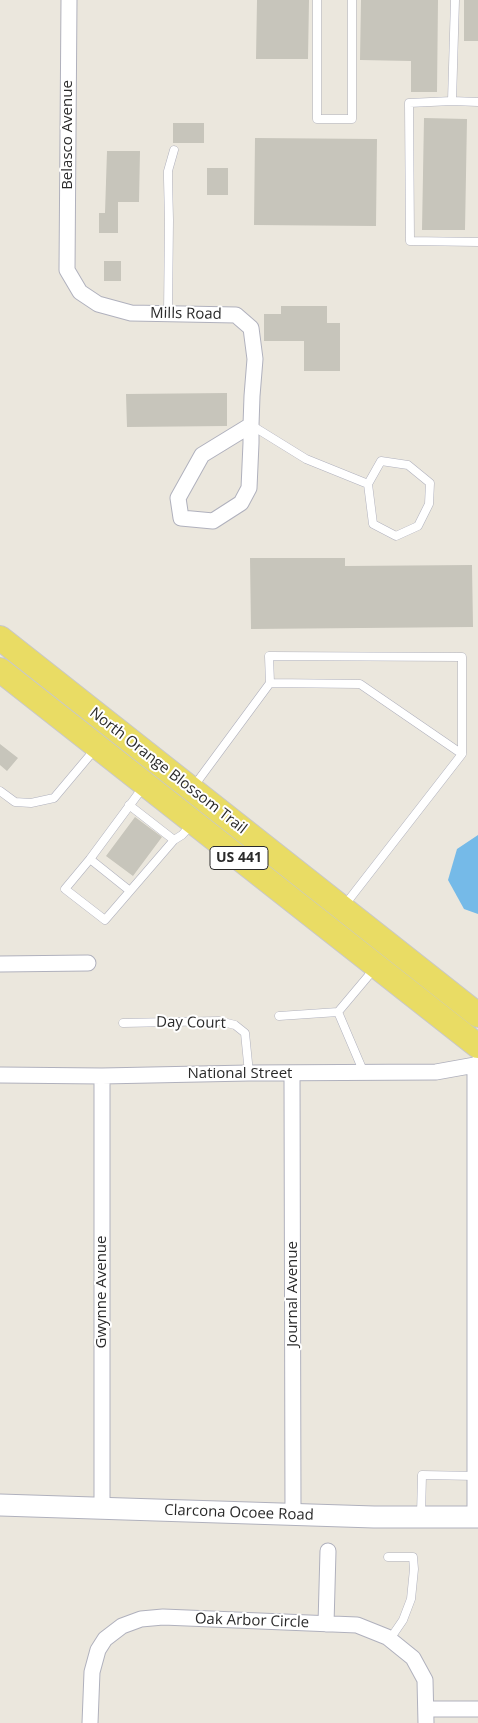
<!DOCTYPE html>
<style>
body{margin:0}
canvas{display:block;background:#ebe7dd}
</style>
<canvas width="478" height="1723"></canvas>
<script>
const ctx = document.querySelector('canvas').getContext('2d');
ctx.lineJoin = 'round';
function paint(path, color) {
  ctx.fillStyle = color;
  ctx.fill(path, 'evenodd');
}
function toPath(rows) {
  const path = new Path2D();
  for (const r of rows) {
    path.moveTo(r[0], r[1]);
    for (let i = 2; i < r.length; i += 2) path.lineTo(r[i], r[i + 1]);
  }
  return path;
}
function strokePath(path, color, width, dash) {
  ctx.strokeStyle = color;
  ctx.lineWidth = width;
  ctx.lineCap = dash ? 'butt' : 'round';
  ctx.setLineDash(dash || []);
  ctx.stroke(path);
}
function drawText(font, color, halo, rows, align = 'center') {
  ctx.font = font + ' "Open Sans",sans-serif';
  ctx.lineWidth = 4;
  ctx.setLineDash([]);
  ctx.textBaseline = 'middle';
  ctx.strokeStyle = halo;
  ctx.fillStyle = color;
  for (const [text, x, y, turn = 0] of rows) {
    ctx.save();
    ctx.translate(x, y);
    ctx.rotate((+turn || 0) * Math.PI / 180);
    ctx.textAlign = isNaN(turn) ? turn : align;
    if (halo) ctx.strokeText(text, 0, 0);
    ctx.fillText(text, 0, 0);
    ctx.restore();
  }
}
const water = toPath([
 [478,835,478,914,464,909,448,880,457,849]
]);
const building = toPath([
 [257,0,309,0,308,59,256,59],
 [361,0,438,0,437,92,411,92,411,61,360,60],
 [464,0,478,0,478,41,464,41],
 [424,118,467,119,465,230,422,230],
 [173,123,204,123,204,143,173,143],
 [255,138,377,139,376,226,254,225],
 [107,151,140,151,139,202,118,202,118,233,99,233,99,213,105,213],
 [207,168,228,168,228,195,207,195],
 [104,261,121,261,121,281,104,281],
 [281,306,327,306,327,323,340,323,340,371,304,371,304,341,264,341,264,314,281,314],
 [227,393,227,426,127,427,126,394],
 [250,558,345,558,345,566,472,565,473,627,251,629],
 [0,744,18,758,7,771,0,765],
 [135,817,162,837,133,876,106,856]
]);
const service = toPath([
 [317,0,317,119,352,119,352,0],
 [452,101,455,0],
 [478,102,452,101,409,103,410,241,478,242],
 [168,314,169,220,168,179,168,171,174,150],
 [251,425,306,459,368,484,381,461,408,465,430,483,429,504,418,526,396,536,373,524,368,484],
 [270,683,360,684,462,754],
 [144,786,90,859,65,889,105,920,174,840,182,835,192,824],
 [194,786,270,683,269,656,462,657,462,754,344,906],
 [0,791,15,802,31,803,54,798,96,748],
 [129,805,174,840],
 [90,859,130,891],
 [279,1016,338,1012],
 [123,1023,219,1021,235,1025,245,1033,249,1073],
 [364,1073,338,1012,375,968],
 [421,1515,422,1475,476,1476],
 [388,1557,413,1557,414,1569,411,1599,403,1620,390,1639]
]);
const minor = toPath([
 [69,0,67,270,80,292,98,304,131,313,236,315,251,328,255,359,252,396,251,425,251,443,249,488,241,503,213,521,181,518,178,498,202,455,251,425],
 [0,964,88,963],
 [475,1065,475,1517],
 [292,1073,293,1514],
 [0,1075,102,1076,249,1073,436,1072,475,1065,478,1063],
 [102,1508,102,1076],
 [326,1624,328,1551],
 [426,1709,478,1709],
 [90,1723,92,1672,98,1650,105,1639,122,1626,141,1619,163,1617,357,1625,387,1637,413,1658,425,1680,426,1723]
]);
const secondary = toPath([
 [0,1505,374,1517,478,1517]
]);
const primary = toPath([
 [0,638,478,1015],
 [0,670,478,1046]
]);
const shields = [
 [239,858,58]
];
const shieldNames = [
 ["US 441",239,858]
];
const streetNames = [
 ["Belasco Avenue",68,135,-90],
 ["Mills Road",186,314,1],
 ["North Orange Blossom Trail",168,771,38],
 ["Day Court",191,1023,1],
 ["National Street",240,1074],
 ["Gwynne Avenue",102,1292,-90],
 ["Journal Avenue",293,1294,-90],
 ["Clarcona Ocoee Road",239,1513,2],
 ["Oak Arbor Circle",252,1621,2]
];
paint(water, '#75bae8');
paint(building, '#c7c5bb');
strokePath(service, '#b0b1bd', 9);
strokePath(minor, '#b0b1bd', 17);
strokePath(secondary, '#b0b1bd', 23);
strokePath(primary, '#c8c8c8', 26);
strokePath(service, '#fff', 8);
strokePath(minor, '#fff', 15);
strokePath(secondary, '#fff', 21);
strokePath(primary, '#e9dc64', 24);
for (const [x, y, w] of shields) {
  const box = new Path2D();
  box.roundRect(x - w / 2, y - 11.5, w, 23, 4);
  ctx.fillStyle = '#fff';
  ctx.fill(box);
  strokePath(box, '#2a2a2a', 1);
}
drawText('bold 14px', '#2a2a2a', null, shieldNames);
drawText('15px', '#2a2a2a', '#fff', streetNames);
</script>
